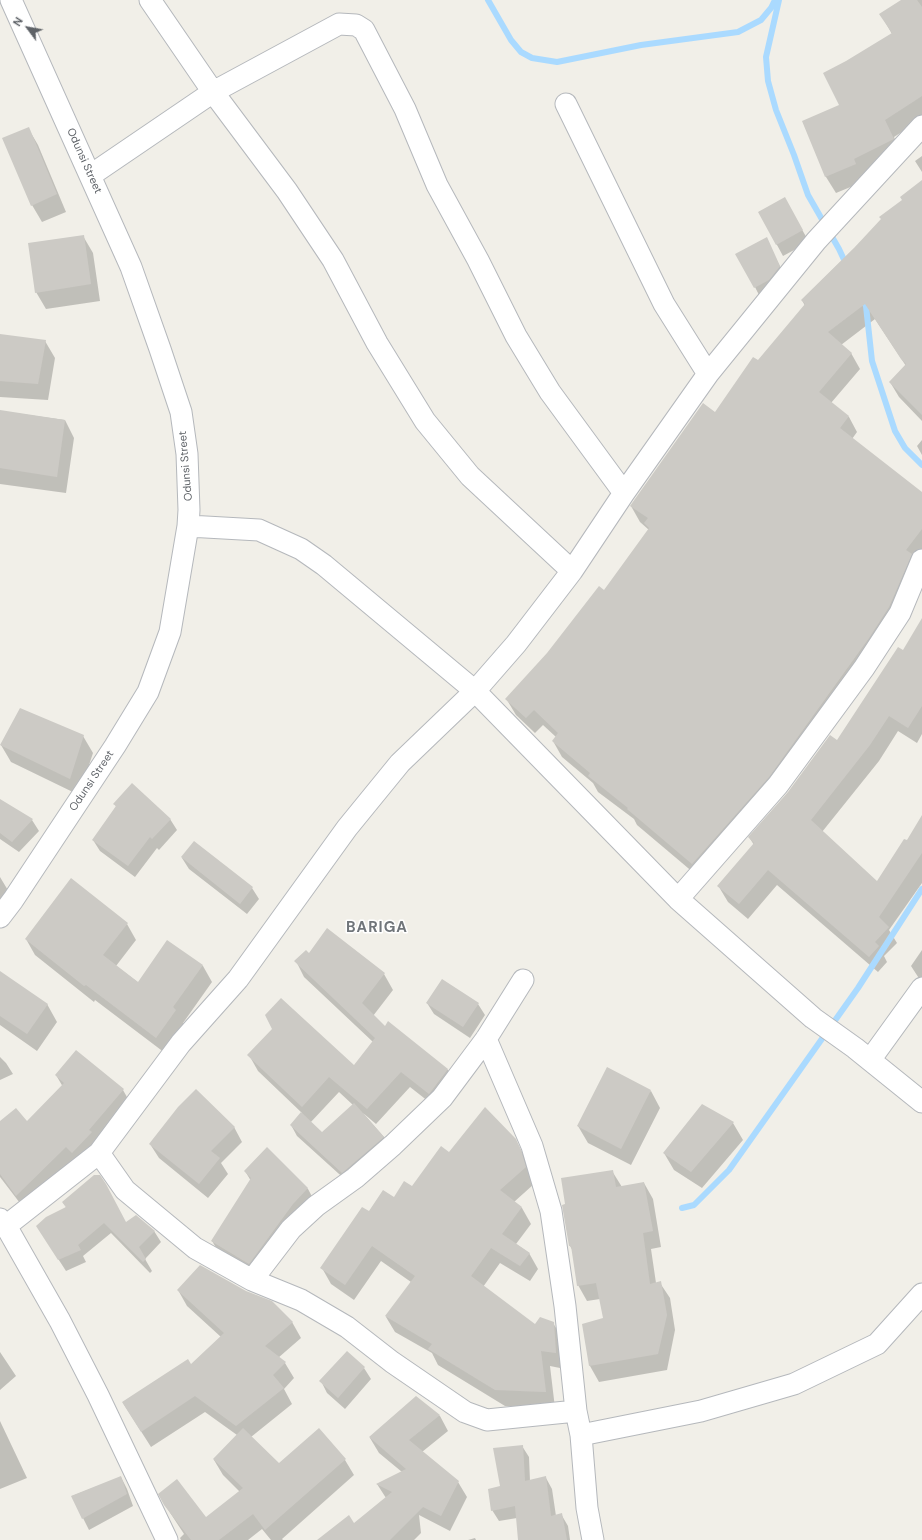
<!DOCTYPE html>
<style>
body{margin:0}
#map{position:relative;width:922px;height:1540px;overflow:hidden;background:#f1efe8;font-family:"DM Sans",sans-serif}
canvas{display:block}
.north{position:absolute;left:8px;top:8px;width:40px;height:40px;-webkit-text-stroke:3px #fff;paint-order:stroke;rotate:302deg;font-size:11px;font-weight:700;line-height:16px;text-align:center;color:#5f6368}
.north::after{content:'';display:block;margin:auto;width:14px;height:18px;background:#5f6368;clip-path:polygon(50% 0,100% 100%,50% 72%,0 100%)}
</style>
<div id="map">
<canvas width="922" height="1540"></canvas>
<div class="north">N</div>
</div>
<script>
const ctx = document.querySelector('canvas').getContext('2d');
ctx.lineJoin = 'round';
function paint(path, color) {
  ctx.fillStyle = color;
  ctx.fill(path, 'evenodd');
}
function toPath(rows) {
  const path = new Path2D();
  for (const r of rows) {
    path.moveTo(r[0], r[1]);
    for (let i = 2; i < r.length; i += 2) path.lineTo(r[i], r[i + 1]);
  }
  return path;
}
function strokePath(path, color, width, dash) {
  ctx.strokeStyle = color;
  ctx.lineWidth = width;
  ctx.lineCap = dash ? 'butt' : 'round';
  ctx.setLineDash(dash || []);
  ctx.stroke(path);
}
function drawText(font, color, halo, rows, align = 'center') {
  ctx.font = font + ' "DM Sans",sans-serif';
  ctx.lineWidth = 3;
  ctx.setLineDash([]);
  ctx.textBaseline = 'middle';
  ctx.strokeStyle = halo;
  ctx.fillStyle = color;
  for (const [text, x, y, turn = 0] of rows) {
    ctx.save();
    ctx.translate(x, y);
    ctx.rotate((+turn || 0) * Math.PI / 180);
    ctx.textAlign = isNaN(turn) ? turn : align;
    if (halo) ctx.strokeText(text, 0, 0);
    ctx.fillText(text, 0, 0);
    ctx.restore();
  }
}
const shadow = toPath([
 [902,0,922,0,922,119,894,137,902,156,865,181,836,193,826,177,803,122,840,106,847,62,892,34,881,15],
 [28,128,38,145,66,212,42,222,32,205],
 [922,156,922,172,915,161],
 [922,181,922,421,899,397,890,382,906,366,875,319,841,345,851,353,860,369,831,403,849,417,857,432,852,439,922,493,922,556,898,623,701,879,637,825,634,819,598,792,593,783,562,757,553,741,556,737,543,725,535,733,516,715,507,700,605,592,649,530,640,522,631,506,715,413,805,306,802,300],
 [785,199,809,242,783,256,759,212],
 [83,236,93,253,100,301,46,309,36,292],
 [766,239,786,278,761,299,755,287],
 [0,335,45,341,55,358,48,400,0,397],
 [0,411,65,420,74,438,66,493,0,484],
 [922,440,922,455,917,446],
 [922,620,922,734,917,743,898,731,879,761,822,832,877,883,907,841,922,817,922,883,889,930,897,943,884,956,887,962,878,972,777,885,748,919,728,902,719,887,754,845,749,837,837,742,903,652],
 [83,736,93,753,79,795,11,762,1,745],
 [0,800,32,820,39,831,19,852,0,839],
 [115,804,170,819,177,830,159,850,157,848,135,877,100,851,93,840,116,807],
 [194,843,252,888,259,899,247,914,189,869,182,858],
 [0,877,9,892,0,905],
 [127,924,136,940,116,966,139,983,167,941,203,966,212,982,183,1023,185,1027,165,1053,95,1000,94,1002,35,955,26,939],
 [922,950,922,983,911,966],
 [309,954,384,974,393,990,373,1016,385,1027,389,1023,448,1070,457,1086,438,1109,410,1087,376,1124,363,1113,384,1137,390,1148,349,1183,297,1136,291,1125,302,1113,258,1071,249,1055,354,1066,373,1042,304,977,296,961],
 [339,1092,353,1105,322,1133,310,1123],
 [0,976,47,1004,57,1022,37,1051,0,1025],
 [427,1003,478,1004,485,1015,470,1038,434,1014],
 [0,1057,6,1063,13,1074,0,1080],
 [56,1075,123,1090,132,1106,26,1211,0,1177,0,1122,27,1123,63,1087],
 [651,1091,660,1108,631,1165,588,1143,578,1126],
 [702,1106,733,1123,743,1140,702,1188,674,1170,664,1153],
 [234,1127,242,1142,221,1163,228,1174,208,1198,159,1158,150,1144],
 [515,1139,524,1156,534,1184,514,1202,522,1208,531,1224,516,1244,529,1253,538,1269,530,1281,500,1263,483,1287,536,1326,553,1323,563,1339,565,1369,550,1366,555,1408,505,1406,438,1365,432,1353,395,1332,386,1317,411,1282,381,1261,354,1300,331,1284,322,1268,369,1212,412,1188,449,1154],
 [267,1149,308,1189,316,1204,258,1279,221,1256,212,1241,251,1181,245,1171],
 [612,1171,622,1187,644,1183,653,1199,661,1247,651,1249,656,1283,660,1283,670,1298,675,1330,667,1370,599,1382,590,1366,583,1325,604,1319,600,1299,587,1301,578,1285,574,1253,570,1246,563,1206],
 [63,1203,154,1231,161,1242,145,1259,152,1271,150,1273,111,1233,83,1256,86,1262,66,1271,44,1237,66,1207],
 [178,1290,292,1322,301,1338,278,1358,285,1363,294,1378,284,1389,292,1404,251,1437,279,1464,319,1429,345,1460,354,1475,282,1539,283,1540,271,1540,262,1529,248,1540,181,1540,180,1538,184,1534,165,1505,206,1518,240,1492,223,1475,214,1460,237,1435,205,1412,151,1447,123,1403,191,1365,221,1337,187,1306],
 [0,1352,16,1376,0,1390],
 [364,1368,371,1379,345,1409,327,1393,321,1381],
 [416,1397,440,1416,448,1431,422,1452,458,1482,467,1497,450,1531,419,1515,421,1533,414,1540,318,1540,354,1524,386,1498,377,1484,402,1472,379,1453,370,1438],
 [0,1421,27,1478,0,1489],
 [522,1446,529,1457,530,1481,546,1478,552,1489,556,1516,561,1514,568,1526,570,1540,519,1540,517,1518,499,1521,492,1510,501,1487],
 [121,1477,127,1489,133,1506,89,1530,72,1496],
 [475,1538,476,1540,468,1540]
]);
const stream = toPath([
 [488,0,511,40,521,52,532,58,557,62,641,45,738,32,761,20,771,8,775,0],
 [779,0,766,57,768,81,776,110,794,155,808,195,839,249,847,266],
 [862,298,866,306,872,361,895,431,905,448,922,465],
 [682,1208,694,1205,729,1170,858,988,922,889]
]);
const building = toPath([
 [901,0,917,0,922,7,922,96,885,120,894,139,854,159,856,164,825,177,802,121,839,105,823,73,846,61,892,33,879,14],
 [29,127,57,194,31,206,2,138],
 [922,180,922,415,889,382,906,364,901,359,865,304,828,332,852,353,819,392,849,416,840,428,922,492,922,529,906,550,912,554,889,607,869,638,769,777,692,864,627,809,628,808,588,776,590,773,552,741,558,733,534,710,526,718,505,699,547,653,599,586,604,590,649,528,644,523,648,518,630,506,703,403,715,412,753,357,758,360,805,304,801,300,854,248,881,219,879,217,902,200,900,197],
 [785,197,803,230,776,245,758,212],
 [84,235,91,284,35,293,28,243],
 [767,237,780,266,769,280,754,288,735,254],
 [0,334,46,340,38,384,0,381],
 [0,410,65,420,57,477,0,468],
 [922,618,922,706,908,728,889,716,870,745,811,820,877,881,904,839,907,840,922,815,922,853,879,917,889,927,875,942,879,946,869,957,768,870,739,904,717,886,754,843,748,837,788,792,830,735,837,740,898,647,903,650],
 [20,708,84,735,70,779,0,745],
 [132,783,171,819,152,839,150,837,128,866,92,840,116,806,113,804],
 [0,799,33,819,12,842,0,833],
 [194,841,253,887,240,904,181,857],
 [71,878,128,923,103,955,138,982,167,940,203,965,173,1007,176,1010,156,1038,86,985,84,986,25,939],
 [327,928,385,973,362,1003,385,1026,388,1021,448,1069,429,1094,401,1072,367,1109,329,1077,302,1107,247,1055,272,1029,265,1015,281,998,354,1065,375,1038,294,961,306,950,309,953],
 [0,971,48,1004,27,1034,0,1016],
 [442,979,479,1003,463,1027,426,1003],
 [76,1050,124,1089,89,1130,92,1132,72,1153,66,1147,16,1196,0,1174,0,1121,16,1108,27,1121,64,1083,55,1075],
 [607,1067,651,1090,621,1149,577,1126],
 [196,1089,235,1127,211,1151,220,1158,199,1184,149,1144,178,1107],
 [354,1103,384,1137,342,1173,290,1125,301,1112,322,1132],
 [702,1104,734,1122,691,1172,663,1153],
 [485,1107,516,1139,521,1150,526,1167,500,1190,522,1207,502,1234,530,1253,520,1266,491,1248,471,1276,535,1324,540,1317,554,1322,556,1353,541,1351,546,1392,495,1390,428,1349,432,1344,385,1316,415,1276,372,1246,345,1285,320,1268,362,1207,369,1211,383,1190,394,1197,404,1181,412,1186,441,1146,449,1152],
 [267,1147,308,1188,293,1204,249,1264,211,1241,251,1178,244,1171],
 [613,1170,616,1187,644,1182,653,1231,643,1233,650,1284,661,1281,667,1315,658,1354,589,1366,582,1324,603,1318,596,1283,577,1286,571,1246,569,1246,562,1205,565,1204,561,1178],
 [94,1175,100,1175,106,1184,126,1222,136,1215,155,1231,139,1247,146,1259,143,1262,104,1223,78,1245,81,1250,58,1260,36,1226,46,1217,66,1207,62,1202],
 [200,1265,246,1291,272,1301,293,1322,265,1346,286,1362,273,1375,284,1388,236,1426,195,1396,141,1432,122,1402,188,1359,191,1364,224,1333,177,1290],
 [347,1351,365,1367,338,1398,319,1381],
 [416,1396,440,1415,409,1440,459,1481,441,1516,423,1507,390,1540,317,1540,349,1515,354,1523,392,1492,376,1484,406,1469,369,1437],
 [243,1428,279,1463,319,1428,346,1459,265,1530,253,1514,219,1540,191,1540,164,1505,158,1494,177,1479,206,1517,243,1488,213,1459],
 [523,1445,525,1481,546,1476,551,1516,562,1513,567,1540,518,1540,515,1506,491,1511,488,1489,500,1486,493,1448],
 [121,1476,127,1494,82,1519,71,1496]
]);
const street = toPath([
 [150,0,213,92,287,191,333,260,377,343,425,421,470,476,572,571],
 [566,104,664,304,708,374],
 [91,175,213,92,339,24,356,25,364,30,405,109,437,185,478,260,516,336,550,392,624,493],
 [188,526,259,530,301,549,324,565,475,691,678,899,813,1018,855,1048,922,1102],
 [678,899,778,785,864,668,900,613,922,560],
 [0,917,13,900,115,746,148,692,170,632,188,526,189,510,187,454,181,412,160,349,131,267,11,0],
 [486,1039,532,1146,551,1211,565,1306,576,1411,581,1435,587,1508,593,1540],
 [870,1060,922,988],
 [99,1153,125,1190,195,1248,252,1280,301,1300,347,1327,392,1362,465,1412,487,1420,576,1411],
 [0,1219,6,1226,60,1321,98,1395,167,1540],
 [6,1226,99,1153,181,1043,238,979,347,828,400,763,475,691,516,644,572,571,624,493,708,374,816,241,922,126],
 [252,1280,291,1229,316,1206,355,1178,393,1145,442,1098,486,1039,523,980],
 [581,1435,701,1411,794,1384,877,1344,922,1294]
]);
const streetNames = [
 ["Odunsi Street",84,161,66],
 ["Odunsi Street",186,466,-95],
 ["Odunsi Street",92,781,-56]
];
const districtNames = [
 ["BARIGA",377,928]
];
paint(shadow, '#0003');
strokePath(stream, '#aadaff', 6);
paint(building, '#cccac5');
strokePath(street, '#b5b8bc', 23);
strokePath(street, '#fff', 21);
drawText('11px', '#5f6368', '#fff', streetNames);
ctx.letterSpacing = '1px';
drawText('bold 15px', '#70757a', '#fff', districtNames);
ctx.letterSpacing = '0px';
</script>
